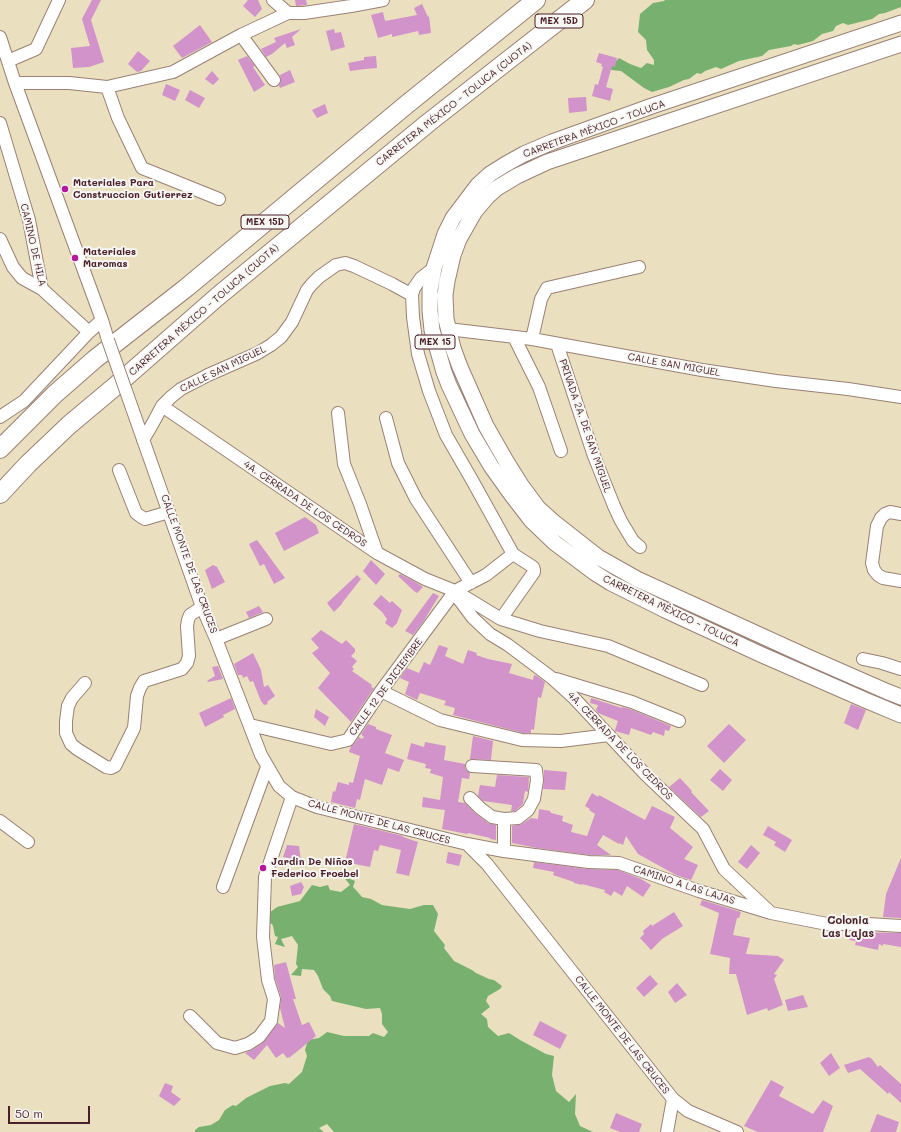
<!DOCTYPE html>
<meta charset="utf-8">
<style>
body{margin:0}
#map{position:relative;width:901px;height:1132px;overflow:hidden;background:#eae0bf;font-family:Mali,sans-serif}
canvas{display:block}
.scale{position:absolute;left:8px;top:1106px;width:82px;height:18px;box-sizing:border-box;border:2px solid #4a1f2b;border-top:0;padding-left:5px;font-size:12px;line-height:14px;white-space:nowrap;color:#4a1f2b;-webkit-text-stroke:3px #f6f6f2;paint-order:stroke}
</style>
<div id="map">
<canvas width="901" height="1132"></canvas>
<div class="scale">50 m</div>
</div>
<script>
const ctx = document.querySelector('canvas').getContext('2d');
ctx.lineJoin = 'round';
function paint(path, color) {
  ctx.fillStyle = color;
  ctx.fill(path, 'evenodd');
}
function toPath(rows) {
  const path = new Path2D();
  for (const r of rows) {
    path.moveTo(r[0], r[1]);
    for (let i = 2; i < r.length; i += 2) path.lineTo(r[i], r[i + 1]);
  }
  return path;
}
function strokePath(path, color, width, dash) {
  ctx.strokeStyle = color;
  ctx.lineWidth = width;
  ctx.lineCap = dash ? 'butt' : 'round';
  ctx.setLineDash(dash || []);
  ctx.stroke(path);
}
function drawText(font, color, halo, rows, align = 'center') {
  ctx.font = font + ' Mali,sans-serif';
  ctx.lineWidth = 4;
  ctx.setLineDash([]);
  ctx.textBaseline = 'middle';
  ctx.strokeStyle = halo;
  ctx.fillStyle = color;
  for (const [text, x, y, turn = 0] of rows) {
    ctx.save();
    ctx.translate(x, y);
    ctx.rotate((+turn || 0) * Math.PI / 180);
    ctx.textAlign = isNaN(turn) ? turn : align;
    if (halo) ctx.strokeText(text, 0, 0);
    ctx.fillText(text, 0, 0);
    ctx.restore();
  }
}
const forest = toPath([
 [665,0,901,0,901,7,885,13,879,14,872,19,848,25,843,23,836,26,833,31,822,34,813,41,798,45,794,44,791,46,769,50,762,56,739,61,721,69,716,67,705,71,701,74,697,73,689,79,684,80,669,87,652,92,644,88,621,71,611,70,612,61,616,61,619,58,630,64,641,68,647,63,654,65,654,60,647,50,646,40,638,32,640,14,653,3,664,1],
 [343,876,355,881,353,887,356,890,362,897,371,899,382,905,410,909,424,905,433,905,438,914,434,931,445,945,444,948,454,961,472,970,476,973,489,979,494,980,502,986,500,989,488,996,486,1001,490,1007,481,1014,487,1019,488,1027,498,1036,509,1033,520,1040,546,1054,554,1056,552,1075,556,1091,569,1102,576,1094,575,1114,580,1126,593,1132,334,1132,327,1124,319,1128,324,1132,195,1132,195,1130,199,1127,211,1125,219,1120,225,1110,233,1105,236,1106,246,1098,270,1086,285,1083,289,1084,302,1072,307,1056,305,1050,308,1040,319,1038,327,1032,344,1036,369,1036,373,1033,384,1037,388,1032,382,1024,382,1014,380,1008,366,1009,332,1001,330,996,323,989,318,976,314,970,302,969,301,976,291,975,298,967,296,964,298,945,292,936,281,939,285,947,275,944,278,937,275,936,273,926,272,924,269,923,269,913,277,907,300,901,312,885,320,887,328,885,330,890,341,892,350,885]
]);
const building = toPath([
 [92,0,101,0,91,20,104,62,89,67,73,68,71,48,90,46,82,19],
 [248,0,258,0,262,9,255,17,243,6],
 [295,0,306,0,307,5,296,6],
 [422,4,428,17,429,16,431,33,419,35,418,31,392,37,392,34,378,38,371,15,383,12,385,21,417,15,414,8],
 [200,25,212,42,182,58,173,46],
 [301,29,292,37,295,45,287,48,285,43,272,54,266,57,261,49,276,42,274,38],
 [334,29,335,33,341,32,345,47,331,51,326,31],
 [138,51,150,61,141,71,137,72,128,64],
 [599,53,617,58,615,67,612,66,606,87,613,89,610,101,592,96,595,84,598,85,603,67,601,66,602,64,596,62],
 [247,56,255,66,253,67,265,85,254,92,238,60],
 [376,56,377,68,365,69,350,71,348,63,364,60,364,57],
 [290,70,295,82,280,88,279,86,281,80,280,75],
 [212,71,219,79,213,85,205,79],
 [166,84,180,90,175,101,162,95],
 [190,90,205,98,199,108,185,100],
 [586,97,587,111,569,113,568,98],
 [325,104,328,113,317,118,312,110],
 [305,517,316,525,319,533,284,551,275,533],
 [257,540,285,578,274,584,264,564,260,566,249,544],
 [371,560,385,574,376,585,363,571],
 [213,565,217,567,225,582,212,589,205,570],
 [400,574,415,582,423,587,417,593,414,591,398,576],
 [357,575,361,579,342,603,342,604,334,612,327,603],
 [433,593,439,596,423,622,413,635,405,631],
 [381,595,390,603,392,601,402,610,397,623,392,628,385,623,387,619,382,612,373,604],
 [259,606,263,612,249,618,246,612],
 [321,630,342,644,346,640,355,649,355,652,351,656,357,661,352,667,354,669,352,671,372,685,371,687,374,688,351,722,318,688,330,673,312,653,319,648,311,639],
 [439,645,448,648,445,656,463,664,468,650,477,653,476,655,488,659,512,664,509,673,533,680,534,675,537,676,545,682,541,698,538,697,534,730,531,729,531,733,523,733,453,715,455,708,444,705,446,701,420,693,417,700,405,694,409,682,400,678,407,668,419,673,424,662,430,665],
 [253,653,261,670,264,687,268,685,275,696,267,702,268,704,264,705,261,701,253,681,250,682,247,676,243,678,242,675,238,675,234,664],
 [218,666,223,679,208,682,207,681,215,676,212,667],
 [231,698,235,709,223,715,224,717,205,727,199,713],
 [591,698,622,708,622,707,630,709,671,726,669,731,665,730,664,736,653,732,651,735,631,728,629,735,615,731,615,730,618,721,598,713,596,710,598,705,590,703],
 [851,704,866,710,858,730,844,723],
 [316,709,329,717,325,726,314,717],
 [368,724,376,727,376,729,392,735,385,753,404,760,399,772,388,768,382,785,365,779,360,800,357,799,355,808,331,802,333,791,335,792,338,782,349,785,349,782,353,783,360,756,349,752,351,746,354,744,359,737,362,739,364,737,361,734],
 [729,724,746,740,724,763,707,746],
 [473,736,493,741,491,760,470,759],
 [425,742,446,746,444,760,465,764,466,770,470,773,469,779,462,778,458,802,465,803,475,813,488,823,496,825,496,840,490,839,490,838,468,833,467,834,442,829,445,810,422,807,423,797,440,800,443,777,430,773,431,769,425,768,426,764,407,759,411,743,424,747],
 [720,769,732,780,723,791,710,780],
 [544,770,567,772,565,790,543,789,544,779],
 [497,775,529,777,528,792,525,791,523,803,522,805,515,811,511,811,512,805,483,801,478,796,480,785,495,787],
 [680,778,692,791,691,792,709,811,701,817,669,787],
 [592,793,598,797,599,795,645,820,652,806,675,817,670,828,693,847,684,859,698,865,691,880,676,875,638,854,626,836,623,845,619,843,619,844,603,835,597,845,611,855,590,855,537,848,512,843,512,826,522,824,531,818,538,819,539,809,550,811,551,813,563,816,562,821,573,825,571,832,587,836,595,814,589,810,590,809,585,806],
 [354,824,403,836,403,837,418,842,409,876,396,873,401,850,380,845,378,851,374,850,370,867,345,862],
 [768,826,792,840,785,852,774,845,776,842,763,835],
 [287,845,299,846,301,861,283,857],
 [751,845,760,853,747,869,738,862],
 [448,852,462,855,459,866,446,863],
 [901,858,901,918,883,917,886,894],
 [534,862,588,869,618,870,641,879,651,885,643,897,627,886,622,896,614,891,611,896,604,892,605,890,582,884,582,885,574,883,574,882,553,875,554,872,533,868],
 [301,882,304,887,301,894,292,896,290,886],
 [702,900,741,912,739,918,737,918,733,935,750,938,746,954,778,956,784,960,774,974,777,975,774,979,783,1005,768,1011,767,1008,747,1015,736,974,729,974,730,958,710,954,719,913,700,905],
 [674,912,683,926,662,939,651,950,640,938,644,934,643,931,651,924,652,926],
 [850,932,901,933,901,947,883,944,883,946,879,944,878,950,855,945,856,941,849,940],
 [286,962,296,999,293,999,302,1025,309,1022,316,1036,289,1058,289,1057,287,1058,283,1053,276,1058,267,1045,254,1060,245,1053,252,1050,263,1043,278,1023,285,1028,280,1008,281,997,275,978,274,965],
 [650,975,658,984,644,997,636,988],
 [677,983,687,995,675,1003,668,992],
 [803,995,808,1007,788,1011,785,1000],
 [540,1021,567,1035,560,1049,533,1035],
 [831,1053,840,1068,829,1076,820,1063],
 [869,1057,872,1059,878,1067,880,1065,901,1084,901,1103,889,1092,888,1094,860,1069,848,1073,844,1065],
 [771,1080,784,1087,779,1096,813,1114,823,1100,833,1106,823,1132,758,1132,744,1126],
 [165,1083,173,1086,171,1092,181,1099,174,1106,159,1096],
 [616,1113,642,1124,639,1132,620,1132,610,1128],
 [877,1114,899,1122,896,1132,870,1132]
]);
const minor = toPath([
 [273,0,288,13],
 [241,35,274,80],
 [0,37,15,83,102,320,108,340],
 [8,61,36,49,59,0],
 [15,83,69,83,107,87,173,72,241,35,288,13,304,13,351,6,383,0],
 [107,87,118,118,142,168,219,199],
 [0,123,29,220,42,289,89,332,102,320],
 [0,239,13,267,22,278,42,289],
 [412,295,413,317,418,354,429,391,446,435,472,480,513,554,533,567,534,570,534,572,501,619],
 [448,329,532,339,702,370,776,381,848,389,901,397],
 [514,337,539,387,561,451],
 [532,339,541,299,547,288,639,267],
 [557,344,594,456,614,506,621,521,633,541,640,547],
 [162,406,377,553,425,579,455,591,501,619,540,631,608,646,702,685],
 [132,408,202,607,216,639,261,755,279,786,292,797,317,807,467,844,487,864,673,1099,688,1111,737,1132],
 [338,413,344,464,360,504,377,553],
 [0,417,24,401,89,332],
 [386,418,398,463,416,499,471,583],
 [143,440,153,423,162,406,171,397,181,389,208,375,258,353,271,345,281,337,292,322,307,290,312,284,319,277,336,265,345,263,354,266,392,284,412,295,414,288,421,278,434,268],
 [119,470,136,513,140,516,145,519,169,512],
 [901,514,890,512,885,514,881,518,877,526,872,563,874,570,878,575,883,578,901,581],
 [455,592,458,598,473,618,490,634,508,645,552,678,573,697,646,775,703,829,724,869,771,913],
 [216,639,266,619],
 [863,659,882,663,901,669],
 [556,679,632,702,679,721],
 [85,683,72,698,68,706,66,721,66,733,71,744,77,749,106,767,111,768,115,766,134,728,137,696,140,688,144,681,154,678,182,669,187,663,189,656,187,626,188,620,190,615,202,607],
 [381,691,440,720,522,740,561,741,609,735],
 [250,725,331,744,348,740,381,691,455,591,486,575,513,554],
 [472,766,536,770,537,780,534,799,528,810,518,818,504,819],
 [470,798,480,808,492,817,504,819,504,851],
 [0,821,28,842],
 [467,844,504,851,558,858,589,862,619,863,699,891,771,913,827,924,868,924,901,926],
 [223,887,267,767],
 [190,1016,217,1043,235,1048,248,1044,259,1037,271,1021,274,999,268,980,263,937,265,877,292,797],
 [667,1132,673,1099]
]);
const major = toPath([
 [901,23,652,106,552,142,524,154,506,164,490,174,478,185,453,218,445,234,434,268,430,290,430,311,432,330,444,372,449,385,472,434,491,466,511,494,531,520,555,543,595,573,611,583,665,610,760,654,865,700,901,715],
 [901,44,547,162,517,176,497,188,487,197,475,211,459,239,453,255,447,281,445,295,446,319,453,348,460,367,486,426,506,461,521,485,538,508,556,524,598,557,637,579,808,657,888,692,901,697]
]);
const highway = toPath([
 [0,449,55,394,95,359,186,288,406,105,536,0],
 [0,494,28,464,69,425,112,389,217,297,428,123,585,0]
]);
const minorBridge = toPath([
 [108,340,132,408]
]);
const markers = [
 [65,189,4,"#b5179e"],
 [75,258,4,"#b5179e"],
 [263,868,4,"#b5179e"]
];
const shields = [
 [559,21,48],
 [265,222,48],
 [435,342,40]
];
const shieldNames = [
 ["MEX 15D",559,21],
 ["MEX 15D",265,222],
 ["MEX 15",435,342]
];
const streetNames = [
 ["CARRETERA MÉXICO - TOLUCA (CUOTA)",454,104,-38],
 ["CARRETERA MÉXICO - TOLUCA",594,129,-20],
 ["CAMINO DE HILA",33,245,77],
 ["CARRETERA MÉXICO - TOLUCA (CUOTA)",204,310,-41],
 ["CALLE SAN MIGUEL",674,365,10],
 ["CALLE SAN MIGUEL",223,369,-26],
 ["PRIVADA 2A. DE SAN MIGUEL",585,426,71],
 ["4A. CERRADA DE LOS CEDROS",305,504,34],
 ["CALLE MONTE DE LAS CRUCES",189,564,70],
 ["CARRETERA MÉXICO - TOLUCA",671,611,26],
 ["CALLE 12 DE DICIEMBRE",386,687,-54],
 ["4A. CERRADA DE LOS CEDROS",620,746,46],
 ["CALLE MONTE DE LAS CRUCES",379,822,15],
 ["CAMINO A LAS LAJAS",684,885,18],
 ["CALLE MONTE DE LAS CRUCES",622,1035,52]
];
const poiNames = [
 ["Materiales Para",73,183],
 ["Construccion Gutierrez",73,195],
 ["Materiales",83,252],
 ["Maromas",83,264],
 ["Jardin De Niños",271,862],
 ["Federico Froebel",271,874]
];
const neighbourhoodNames = [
 ["Colonia",848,921],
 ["Las Lajas",848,934]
];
paint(forest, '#78b16f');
paint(building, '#d292ca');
strokePath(minor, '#9a8075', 14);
strokePath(major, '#9a8075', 17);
strokePath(highway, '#9a8075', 20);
strokePath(minor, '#fff', 12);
strokePath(major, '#fff', 15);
strokePath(highway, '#fff', 18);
strokePath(minorBridge, '#9a8075', 14, []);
strokePath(minorBridge, '#fff', 12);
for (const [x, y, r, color] of markers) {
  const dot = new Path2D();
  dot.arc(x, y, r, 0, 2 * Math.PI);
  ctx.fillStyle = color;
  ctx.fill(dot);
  strokePath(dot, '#f6f6f2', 1.5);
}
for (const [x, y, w] of shields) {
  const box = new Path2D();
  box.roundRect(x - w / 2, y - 7, w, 14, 3);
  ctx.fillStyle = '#f6f6f2';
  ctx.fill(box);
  strokePath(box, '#4a1f2b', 1);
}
drawText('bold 9px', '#4a1f2b', null, shieldNames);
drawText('10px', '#4a1f2b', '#f6f6f2', streetNames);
drawText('bold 10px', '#4a1f2b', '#f6f6f2', poiNames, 'left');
drawText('bold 11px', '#4a1f2b', '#f6f6f2', neighbourhoodNames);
</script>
